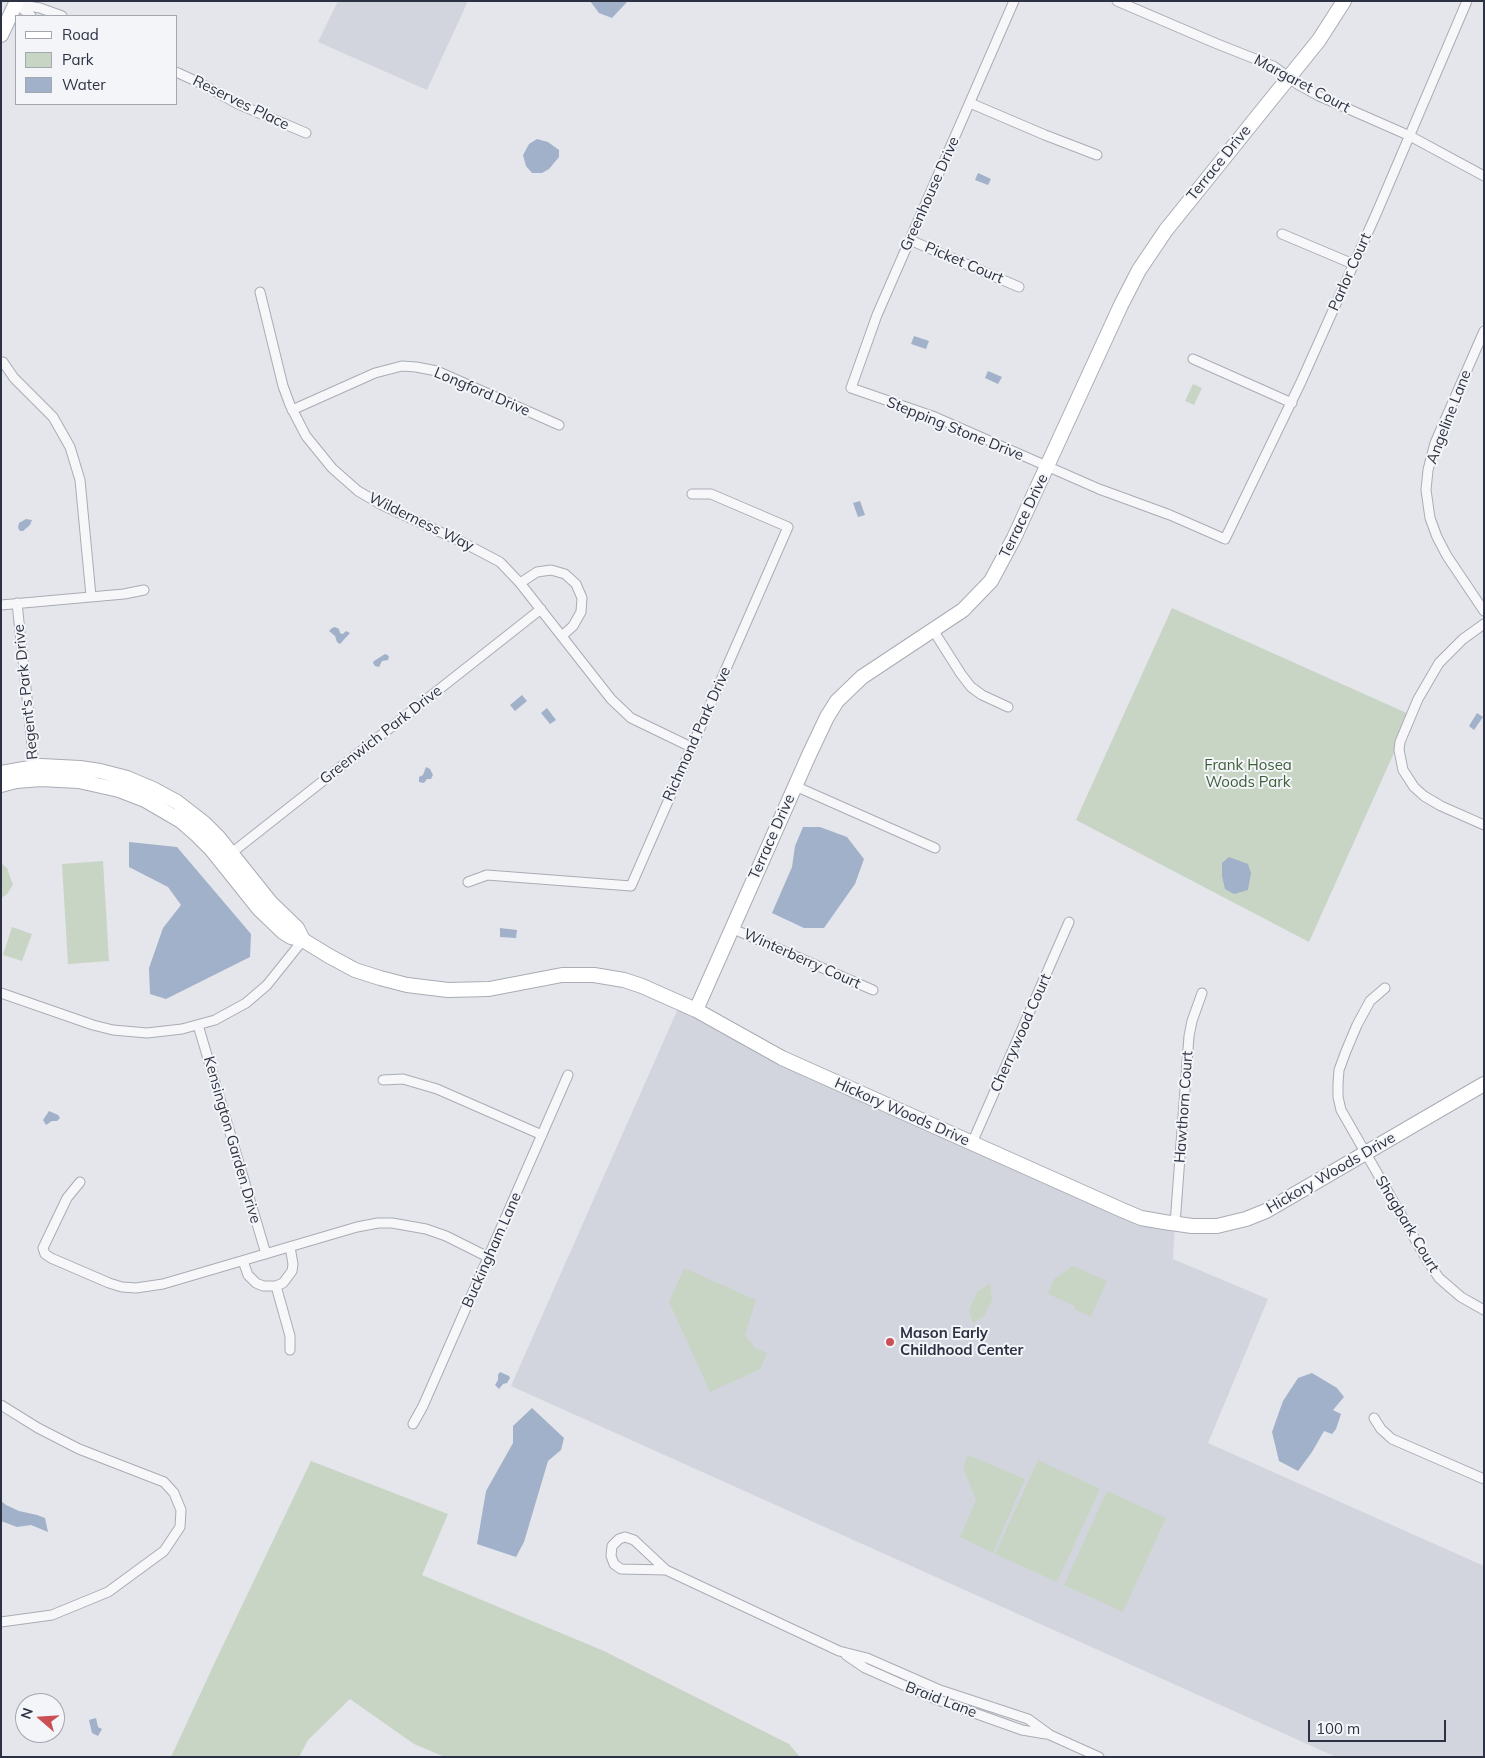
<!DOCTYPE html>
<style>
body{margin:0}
#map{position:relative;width:1485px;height:1758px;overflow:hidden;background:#e4e6eb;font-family:Mulish,sans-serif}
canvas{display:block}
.frame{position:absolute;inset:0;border:2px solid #2c3243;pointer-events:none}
.legend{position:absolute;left:15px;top:15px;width:162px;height:90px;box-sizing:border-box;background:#f4f5f8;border:1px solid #a4a7b0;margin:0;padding:6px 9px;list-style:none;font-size:15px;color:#2c3243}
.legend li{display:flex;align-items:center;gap:10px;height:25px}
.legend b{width:25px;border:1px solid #a4a7b0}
.north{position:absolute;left:15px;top:1693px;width:50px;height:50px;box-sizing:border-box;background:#f4f5f8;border:1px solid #a4a7b0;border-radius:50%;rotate:289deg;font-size:14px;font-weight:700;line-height:20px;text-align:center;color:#2c3243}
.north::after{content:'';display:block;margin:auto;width:18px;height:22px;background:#ca5056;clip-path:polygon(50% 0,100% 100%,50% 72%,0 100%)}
.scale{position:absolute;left:1308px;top:1720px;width:138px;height:22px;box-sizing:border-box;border:2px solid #2c3243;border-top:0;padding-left:6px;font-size:15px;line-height:18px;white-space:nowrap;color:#2c3243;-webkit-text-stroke:4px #f4f5f8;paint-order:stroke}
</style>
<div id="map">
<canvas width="1485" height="1758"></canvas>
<div class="frame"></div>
<ul class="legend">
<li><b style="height:6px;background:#fff"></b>Road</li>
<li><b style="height:14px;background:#c8d5c5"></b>Park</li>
<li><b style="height:14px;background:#a1b1c9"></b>Water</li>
</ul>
<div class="north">N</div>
<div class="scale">100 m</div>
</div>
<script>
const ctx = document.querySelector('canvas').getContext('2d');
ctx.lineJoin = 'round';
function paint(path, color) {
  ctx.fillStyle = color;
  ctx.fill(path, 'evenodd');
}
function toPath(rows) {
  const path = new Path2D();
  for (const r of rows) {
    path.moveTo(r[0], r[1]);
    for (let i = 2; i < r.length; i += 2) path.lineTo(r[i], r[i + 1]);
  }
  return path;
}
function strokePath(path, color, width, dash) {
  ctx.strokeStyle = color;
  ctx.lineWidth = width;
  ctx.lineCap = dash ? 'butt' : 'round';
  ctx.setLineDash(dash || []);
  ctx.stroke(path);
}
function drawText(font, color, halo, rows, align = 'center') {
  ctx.font = font + ' Mulish,sans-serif';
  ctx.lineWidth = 4;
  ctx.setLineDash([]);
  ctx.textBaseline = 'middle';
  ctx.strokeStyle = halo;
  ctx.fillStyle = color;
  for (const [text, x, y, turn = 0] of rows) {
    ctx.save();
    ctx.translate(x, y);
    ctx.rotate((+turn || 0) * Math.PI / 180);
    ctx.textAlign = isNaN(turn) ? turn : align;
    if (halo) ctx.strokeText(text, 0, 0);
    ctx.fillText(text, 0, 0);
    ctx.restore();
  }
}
const built = toPath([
 [338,1,468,1,427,90,318,42],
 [680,1004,1122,1210,1175,1224,1173,1259,1268,1299,1208,1443,1484,1566,1484,1757,1336,1757,511,1386]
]);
const green = toPath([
 [1193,384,1202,388,1194,405,1185,401],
 [1172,608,1411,715,1309,942,1076,820],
 [103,861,109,961,68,964,62,864],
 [2,864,7,868,13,885,7,894,1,898],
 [12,927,32,934,22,961,3,955],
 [1073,1266,1107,1281,1091,1317,1074,1309,1075,1306,1048,1294,1054,1279],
 [684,1268,756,1300,745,1335,755,1348,767,1353,760,1369,710,1392,669,1302],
 [990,1283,992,1300,984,1316,973,1323,969,1310,977,1292],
 [968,1455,1025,1479,993,1553,960,1537,976,1500,963,1467],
 [1038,1460,1100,1489,1057,1582,995,1554],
 [311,1461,448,1514,422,1575,604,1651,789,1744,800,1757,445,1757,414,1744,350,1699,308,1740,299,1757,171,1757,215,1662],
 [1107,1491,1166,1518,1123,1612,1064,1585]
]);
const water = toPath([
 [590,1,627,1,627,2,612,18,599,13],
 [537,139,548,142,559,150,559,157,549,169,542,173,532,173,526,166,523,155,529,144],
 [978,173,991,179,988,185,975,180],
 [914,336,929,341,926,349,911,344],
 [988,371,1002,377,998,384,985,378],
 [860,501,865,515,858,517,853,503],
 [26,519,32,520,30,525,23,531,20,531,18,528,19,523],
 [335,627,339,629,340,633,343,634,346,631,350,633,340,644,337,642,335,636,329,631,332,628],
 [385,654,389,656,388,660,382,661,379,667,375,666,373,663,374,661],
 [522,695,527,701,515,711,510,705],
 [547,708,556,720,550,724,541,713],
 [1477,713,1483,717,1474,730,1469,726],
 [426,767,430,769,433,775,431,779,427,779,424,783,419,782,419,777,423,775],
 [803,827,820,827,847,837,864,859,855,884,824,928,804,928,772,913,792,867,795,846],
 [129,842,177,847,251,934,250,957,166,999,150,994,149,968,163,928,181,905,168,887,129,867],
 [1229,857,1248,864,1251,873,1248,890,1234,894,1225,889,1222,876,1222,863],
 [500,928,517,930,516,938,500,937],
 [49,1111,58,1115,60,1118,57,1121,52,1121,46,1125,43,1120],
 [500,1372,509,1376,510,1378,507,1383,503,1384,499,1389,495,1385,498,1380,498,1375],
 [1312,1373,1337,1388,1344,1397,1333,1410,1341,1414,1336,1429,1332,1434,1324,1431,1312,1452,1298,1471,1279,1461,1272,1432,1283,1401,1298,1378],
 [532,1408,564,1438,561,1450,548,1461,524,1542,516,1557,477,1544,486,1491,513,1443,513,1426],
 [1,1501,6,1505,19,1511,37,1515,45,1518,48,1532,31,1525,17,1527,1,1521],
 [96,1718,98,1727,102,1729,98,1736,92,1733,89,1720]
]);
const street = toPath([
 [1014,1,877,315,851,388,935,417,1099,489,1170,515,1225,539,1301,382,1377,212,1467,1],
 [1117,1,1215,43,1273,66,1299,85,1319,96,1410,136,1484,176],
 [16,4,40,8,62,16],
 [18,5,31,16],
 [176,72,200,83,238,104,306,133],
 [970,103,1045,135,1097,155],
 [1282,234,1353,264],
 [910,240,1019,287],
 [260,292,283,386,290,405,306,436,332,468,358,491,382,505,464,543,500,562,520,583,611,699,631,718,691,747],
 [1484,331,1435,443,1428,470,1426,490,1430,518,1437,537,1447,556,1484,611],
 [1193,359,1292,403],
 [3,362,14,378,53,417,70,447,80,480,91,596],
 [292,410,375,373,402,366,416,367,437,371,559,425],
 [520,583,537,572,551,570,565,574,576,584,582,598,581,612,573,626,562,636],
 [17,603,32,745,34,772],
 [1,605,124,594,144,590],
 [1484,624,1463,639,1439,663,1418,699,1400,742,1399,750,1403,770,1414,787,1424,796,1441,806,1484,825],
 [933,630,961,674,971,687,982,695,1008,707],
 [795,786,935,848],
 [229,855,541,609],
 [468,882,487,875,631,886,788,527,711,494,692,494],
 [731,928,873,990],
 [1385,988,1370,1001,1357,1025,1346,1051,1339,1070,1338,1084,1338,1097,1341,1110,1427,1260,1439,1278,1461,1297,1484,1310],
 [1,993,93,1025,113,1030,147,1033,182,1029,215,1020,246,1003,267,985,303,940],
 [198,1025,266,1254],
 [383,1080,403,1079,437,1089,542,1135],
 [972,1143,1069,922],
 [80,1182,67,1198,43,1248,45,1254,51,1258,109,1283,122,1287,136,1288,163,1284,357,1227,378,1223,392,1223,426,1229,446,1236,488,1257],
 [1175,1224,1189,1036,1192,1021,1202,993],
 [243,1261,248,1275,256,1283,263,1286,276,1286,283,1283,292,1271,293,1264,290,1247],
 [276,1286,290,1336,290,1350],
 [1,1405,38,1428,79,1449,164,1482,174,1493,181,1510,180,1527,164,1551,108,1592,52,1615,1,1622],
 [1374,1418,1381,1429,1392,1439,1484,1479],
 [413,1424,423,1406,568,1075],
 [666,1570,621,1569,614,1564,611,1556,612,1546,619,1539,625,1537,634,1540,666,1570,839,1651,867,1658,940,1690,1028,1719,1050,1735,1099,1757],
 [846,1655,865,1668,935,1699,1022,1730,1046,1734]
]);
const secondary = toPath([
 [1,35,17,1],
 [1,773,41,766,80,768,100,771,127,778,153,789,177,802,204,823,219,838,271,903,297,928,303,940],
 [1,785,16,781,41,779,79,781,119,790,145,800,181,821,197,835,211,849,259,909,283,932,291,937,303,940,329,956,355,970,380,978,407,985,448,990,489,989,562,975,594,975,624,980,642,986,696,1010,782,1058,1122,1210,1141,1218,1164,1222,1192,1226,1217,1226,1246,1219,1266,1211,1484,1084],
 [696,1010,809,755,827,717,837,701,862,677,963,610,991,581,1014,538,1121,305,1139,270,1166,230,1319,40,1344,1]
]);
const markers = [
 [890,1342,5,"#ca5056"]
];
const streetNames = [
 ["Margaret Court",1302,84,28],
 ["Reserves Place",241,103,26],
 ["Terrace Drive",1219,163,-51],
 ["Greenhouse Drive",930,194,-66],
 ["Picket Court",964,263,23],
 ["Parlor Court",1350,272,-66],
 ["Longford Drive",482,392,23],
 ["Angeline Lane",1449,417,-69],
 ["Stepping Stone Drive",955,429,22],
 ["Terrace Drive",1024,516,-64],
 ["Wilderness Way",421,522,26],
 ["Regent's Park Drive",26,692,-96],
 ["Richmond Park Drive",697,734,-66],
 ["Greenwich Park Drive",381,735,-38],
 ["Terrace Drive",772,837,-66],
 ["Winterberry Court",802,959,24],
 ["Cherrywood Court",1021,1033,-66],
 ["Hawthorn Court",1184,1107,-86],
 ["Hickory Woods Drive",902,1112,24],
 ["Kensington Garden Drive",232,1140,74],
 ["Hickory Woods Drive",1331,1173,-30],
 ["Shagbark Court",1407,1224,59],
 ["Buckingham Lane",492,1250,-66],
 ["Braid Lane",941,1700,21]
];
const parkNames = [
 ["Frank Hosea",1248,765],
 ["Woods Park",1248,782]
];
const poiNames = [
 ["Mason Early",900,1333],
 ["Childhood Center",900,1350]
];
paint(built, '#d2d5dd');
paint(green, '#c8d5c5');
paint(water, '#a1b1c9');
strokePath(street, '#a9acb5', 11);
strokePath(secondary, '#a9acb5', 16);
strokePath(street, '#f7f7fa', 9);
strokePath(secondary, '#fff', 14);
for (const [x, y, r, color] of markers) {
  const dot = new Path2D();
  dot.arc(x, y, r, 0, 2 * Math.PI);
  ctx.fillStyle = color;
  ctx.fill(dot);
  strokePath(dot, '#f4f5f8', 2);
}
drawText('15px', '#2c3243', '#f4f5f8', streetNames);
drawText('15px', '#3d5e3a', '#f4f5f8', parkNames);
drawText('bold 15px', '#2c3243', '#f4f5f8', poiNames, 'left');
</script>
